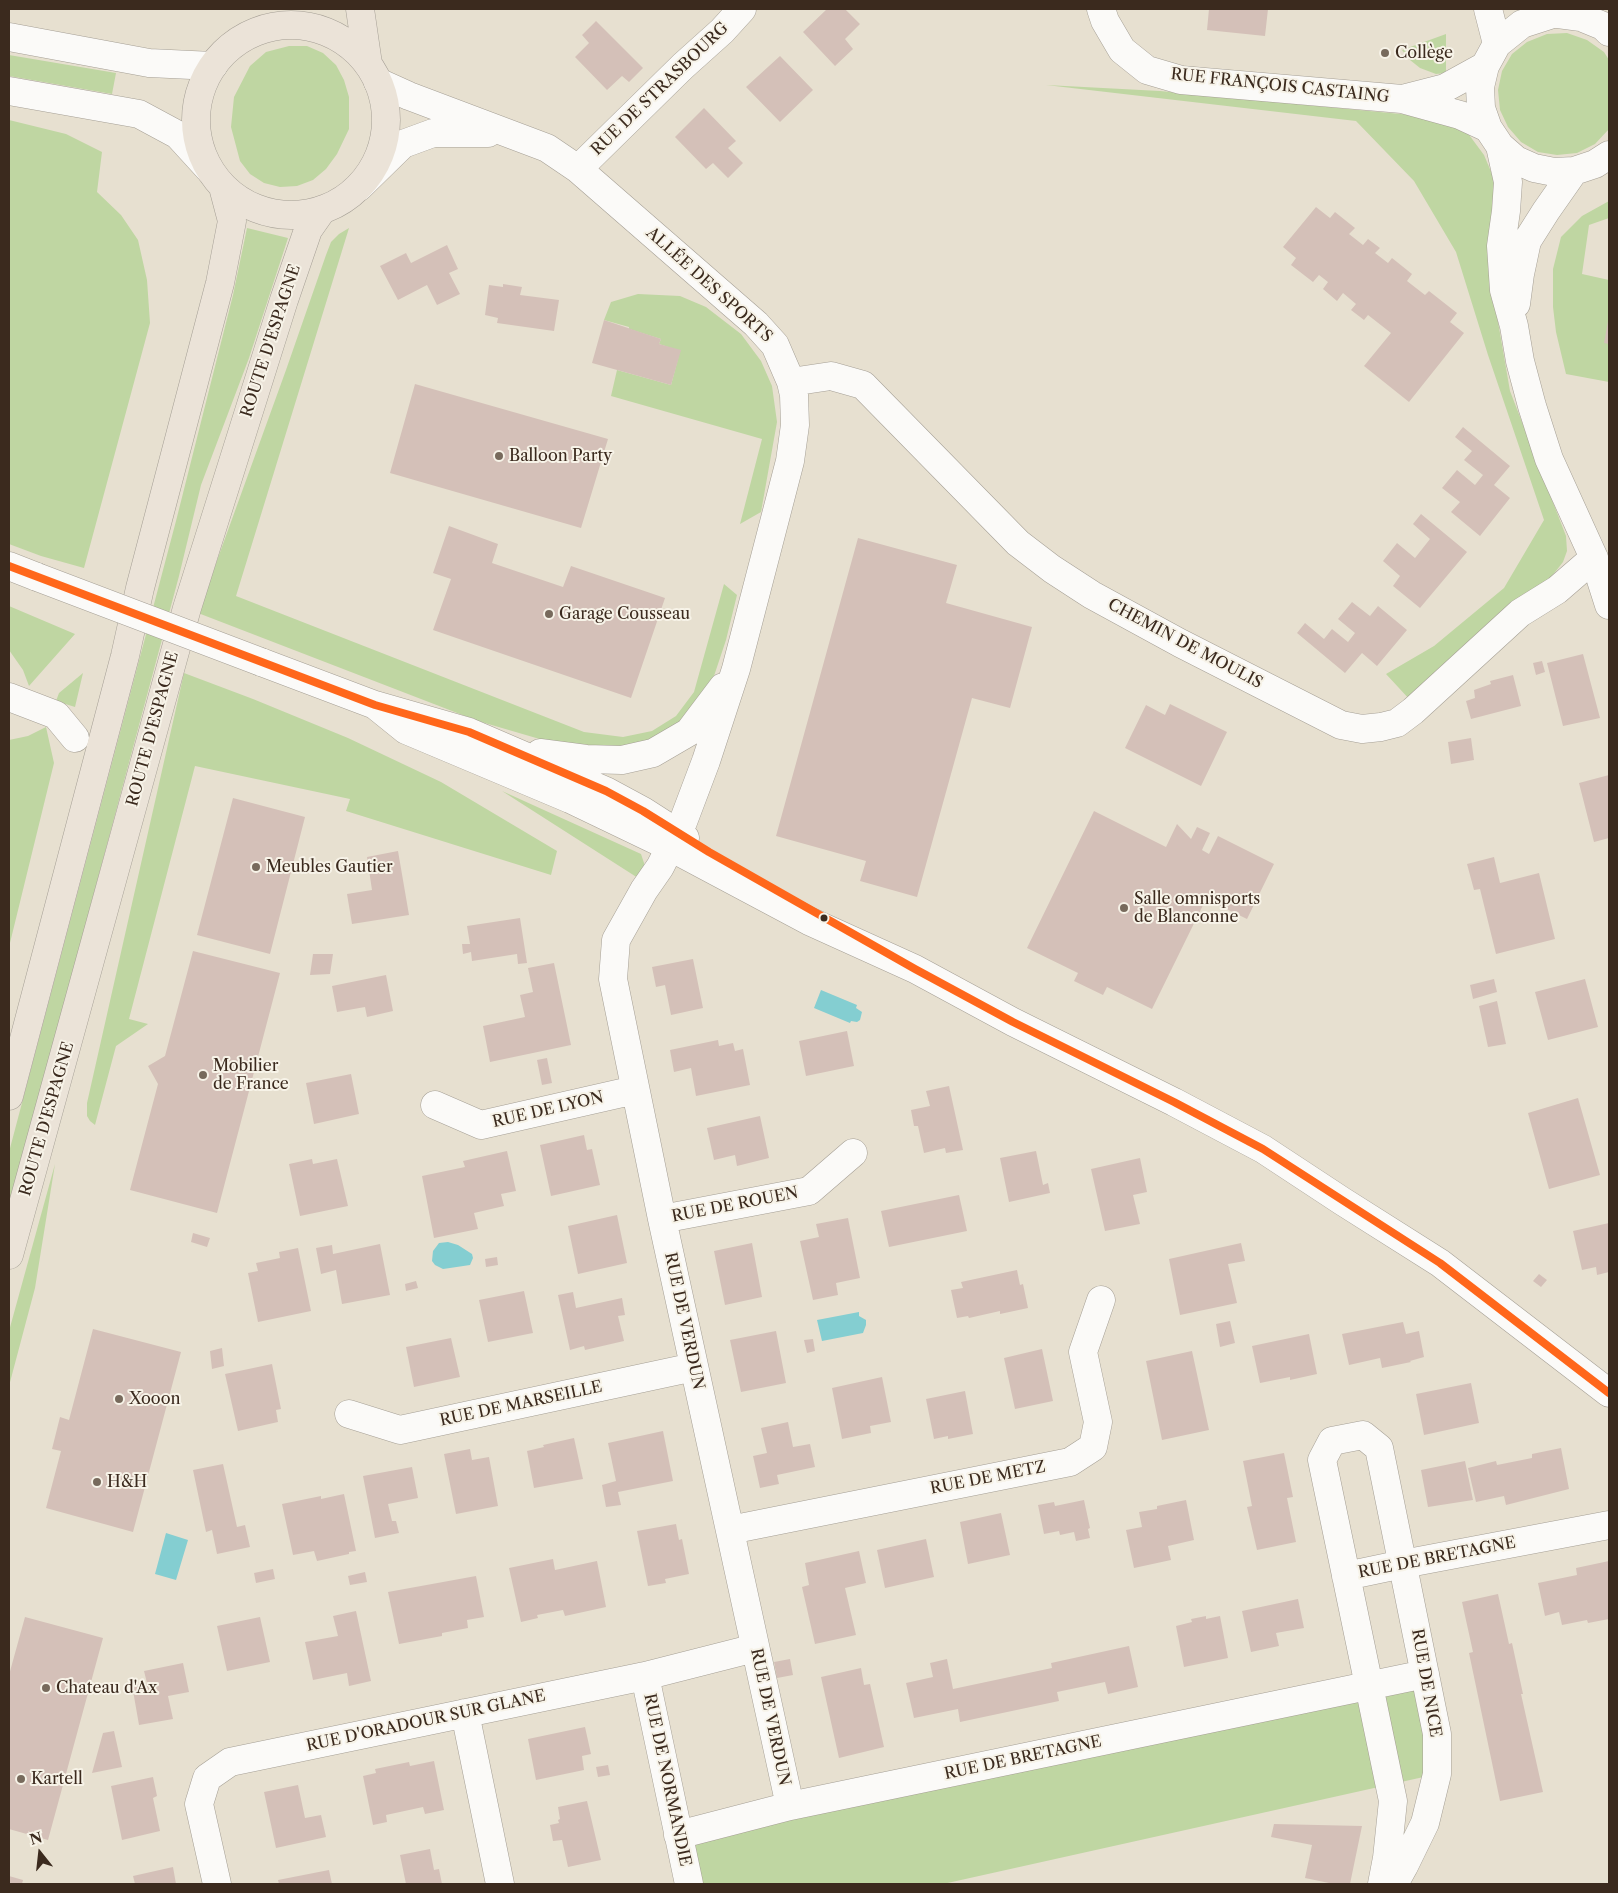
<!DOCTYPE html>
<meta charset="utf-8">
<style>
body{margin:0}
#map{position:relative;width:1618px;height:1893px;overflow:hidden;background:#e7e0d0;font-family:"Libre Caslon Text",serif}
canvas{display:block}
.frame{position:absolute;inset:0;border:10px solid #3b2a1e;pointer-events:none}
.north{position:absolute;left:15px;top:1828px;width:50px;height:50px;-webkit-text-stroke:4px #f7f3e8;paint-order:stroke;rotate:344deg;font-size:14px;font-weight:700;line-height:20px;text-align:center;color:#3b2a1e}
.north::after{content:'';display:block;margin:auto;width:18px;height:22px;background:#3b2a1e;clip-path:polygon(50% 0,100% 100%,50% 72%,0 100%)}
</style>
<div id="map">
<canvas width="1618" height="1893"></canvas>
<div class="frame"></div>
<div class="north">N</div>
</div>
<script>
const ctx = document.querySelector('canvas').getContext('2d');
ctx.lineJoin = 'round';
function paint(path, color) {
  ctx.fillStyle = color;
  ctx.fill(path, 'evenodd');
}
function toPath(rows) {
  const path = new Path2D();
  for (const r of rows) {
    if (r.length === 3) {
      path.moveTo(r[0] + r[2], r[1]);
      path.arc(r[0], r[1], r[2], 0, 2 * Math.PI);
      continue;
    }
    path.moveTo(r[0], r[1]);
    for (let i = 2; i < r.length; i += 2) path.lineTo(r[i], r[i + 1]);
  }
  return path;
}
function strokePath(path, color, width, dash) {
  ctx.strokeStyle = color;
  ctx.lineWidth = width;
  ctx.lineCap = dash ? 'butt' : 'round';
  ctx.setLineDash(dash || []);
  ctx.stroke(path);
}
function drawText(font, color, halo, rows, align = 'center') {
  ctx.font = font + ' "Libre Caslon Text",serif';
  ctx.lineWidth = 4;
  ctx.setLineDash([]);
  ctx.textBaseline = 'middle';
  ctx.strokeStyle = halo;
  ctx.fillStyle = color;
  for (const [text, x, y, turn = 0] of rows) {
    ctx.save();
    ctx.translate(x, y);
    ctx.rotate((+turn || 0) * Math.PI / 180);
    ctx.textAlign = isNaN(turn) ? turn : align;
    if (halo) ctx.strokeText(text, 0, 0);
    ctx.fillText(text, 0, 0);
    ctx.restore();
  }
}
const green = toPath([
 [1567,33,1587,40,1604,52,1609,60,1609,129,1595,144,1577,153,1557,155,1538,152,1521,142,1508,127,1500,110,1498,90,1502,71,1512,54,1527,42,1547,34],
 [1446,34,1446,73,1436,74,1420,68,1410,60,1402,50],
 [289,46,307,46,323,53,336,65,344,80,349,97,349,129,337,154,326,169,313,180,297,186,280,187,264,183,250,174,240,161,231,127,234,97,250,66,266,52],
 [9,55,116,73,112,94,9,76],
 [1046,85,1160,91,1411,115,1464,128,1484,155,1495,181,1492,287,1510,391,1566,536,1567,551,1563,562,1552,576,1411,701,1386,674,1434,646,1504,588,1544,520,1488,355,1456,252,1414,181,1356,121],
 [9,120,66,134,102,152,97,192,121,215,138,240,147,280,150,323,84,568,41,556,9,544],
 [1609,201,1609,218,1589,225,1582,274,1609,280,1609,382,1566,374,1556,332,1553,307,1553,269,1561,237,1582,216],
 [247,228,288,238,249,358,201,485,179,576,9,1210,9,1152,176,521,233,295],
 [349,228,236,596,584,732,623,737,652,731,676,716,694,692,724,584,737,595,726,640,711,685,688,718,667,736,625,747,589,748,543,740,478,721,198,613,286,370,326,255,331,242,339,234],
 [638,294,680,296,706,307,741,334,761,361,772,386,777,422,761,512,740,524,762,439,611,396,617,370,671,385,680,351,659,344,661,339,629,329,629,327,604,320,611,302],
 [9,606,75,634,29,686,23,670,9,650],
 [83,673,75,707,56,701,59,693],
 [184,673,253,699,348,738,441,782,557,851,551,875,346,811,350,799,195,766,129,1019,148,1024,116,1046,95,1125,90,1121,87,1116,87,1103],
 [46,727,54,763,9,947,9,740,28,736],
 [502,791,641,854,645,866,638,878],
 [55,1164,35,1288,9,1386,9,1331],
 [1425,1674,1437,1774,943,1884,689,1884,678,1835]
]);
const water = toPath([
 [821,990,857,1005,856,1008,862,1012,860,1020,857,1022,851,1021,850,1023,814,1008],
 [448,1242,458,1245,472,1254,473,1258,470,1265,450,1268,443,1269,435,1265,432,1261,433,1251,439,1243],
 [859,1312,859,1316,866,1320,866,1325,863,1333,822,1341,817,1320],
 [166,1533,188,1540,176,1580,155,1574]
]);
const building = toPath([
 [827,9,845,9,860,24,845,39,853,49,835,66,803,32],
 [1209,9,1268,9,1265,36,1207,30],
 [596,21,643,68,629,82,622,76,607,90,575,57,589,43,582,35],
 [780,56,813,90,780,122,746,87],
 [704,108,736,141,728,148,743,163,728,178,713,163,706,169,675,137],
 [1316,207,1330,218,1335,212,1355,228,1349,234,1363,245,1368,239,1380,248,1375,253,1388,263,1392,258,1412,274,1407,281,1425,295,1429,291,1457,313,1450,322,1464,333,1409,402,1364,366,1391,333,1368,315,1364,320,1351,310,1356,304,1343,293,1337,301,1323,289,1328,282,1319,275,1313,282,1291,265,1296,258,1283,247],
 [447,245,458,269,449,273,460,294,437,305,427,285,398,300,380,266,406,253,411,263],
 [503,284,522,287,520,295,559,300,554,331,497,323,498,318,485,315,489,285,503,287],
 [604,320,661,339,659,344,681,350,671,385,592,363],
 [1608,321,1609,321,1609,344,1604,343],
 [415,384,608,439,581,528,390,473],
 [1463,427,1510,466,1494,485,1510,498,1480,536,1451,512,1460,502,1442,488,1457,470,1475,485,1483,475,1464,460,1472,451,1455,437],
 [1421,514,1467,552,1420,608,1393,586,1400,576,1383,561,1397,543,1415,558,1430,539,1413,524],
 [449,526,498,544,492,563,563,587,571,566,665,598,631,698,433,630,451,579,433,573],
 [858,538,957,565,946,603,1032,627,1010,708,972,698,917,897,860,881,866,861,776,836],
 [1352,602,1370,616,1378,606,1407,630,1377,666,1362,653,1345,673,1297,633,1305,623,1324,639,1332,629,1348,642,1355,633,1338,619],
 [1583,654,1600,718,1563,726,1547,663],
 [1542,661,1545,672,1536,675,1533,663],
 [1513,675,1521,706,1471,719,1466,701,1475,698,1474,690,1491,684,1490,681],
 [1170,704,1227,732,1201,786,1125,748,1146,705,1165,715],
 [1471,738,1474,760,1451,764,1448,742],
 [1609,775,1609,838,1594,842,1579,783],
 [233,798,305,817,270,954,197,935],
 [1094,811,1166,847,1177,824,1191,839,1197,827,1210,833,1202,850,1209,854,1218,836,1274,864,1247,919,1206,899,1152,1009,1107,987,1103,995,1074,981,1078,973,1027,948],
 [398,851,409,915,352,924,347,894,372,890,367,857],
 [1494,857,1500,883,1539,873,1555,939,1496,954,1480,889,1474,890,1467,864],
 [520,918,527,963,518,964,517,954,472,961,471,952,463,954,462,944,470,944,467,926],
 [193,951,280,973,217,1213,130,1190,158,1084,148,1066,165,1056],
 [313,954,333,954,330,974,310,975],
 [693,959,703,1008,671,1015,665,985,656,987,652,967],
 [554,963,571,1045,490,1062,483,1026,525,1017,520,995,533,992,528,968],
 [386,975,393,1011,367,1017,365,1007,337,1012,332,986],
 [1494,979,1497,992,1473,999,1470,985],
 [1585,979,1598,1027,1548,1040,1535,992],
 [1497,1001,1506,1044,1488,1047,1479,1006],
 [847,1031,854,1066,806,1076,799,1041],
 [718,1040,719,1046,733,1043,735,1051,743,1049,750,1085,696,1096,691,1068,674,1072,670,1050],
 [547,1058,552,1083,542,1085,537,1060],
 [351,1074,359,1114,314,1124,306,1083],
 [949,1086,963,1150,946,1153,945,1148,924,1153,918,1126,914,1126,911,1110,930,1106,926,1091],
 [1578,1098,1600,1175,1549,1189,1528,1113],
 [760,1116,769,1158,737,1166,735,1155,714,1160,707,1128],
 [584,1135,587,1150,592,1149,600,1185,551,1196,540,1145],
 [507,1151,516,1191,501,1194,504,1206,474,1213,478,1229,434,1238,422,1176,465,1167,463,1161],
 [1036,1151,1043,1185,1048,1183,1050,1193,1009,1202,1000,1158],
 [1140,1158,1147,1192,1133,1195,1140,1224,1105,1231,1091,1169],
 [312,1159,313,1164,337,1159,348,1206,300,1216,289,1164],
 [959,1195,967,1231,889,1247,881,1211],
 [617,1215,627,1263,578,1274,568,1226],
 [848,1218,860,1278,836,1283,838,1295,813,1300,800,1241,819,1237,816,1224],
 [1609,1223,1609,1272,1597,1275,1596,1267,1582,1270,1573,1231],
 [193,1233,210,1238,207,1247,191,1242],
 [752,1243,762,1297,725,1305,714,1251],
 [1241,1243,1245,1261,1228,1264,1237,1303,1180,1315,1169,1259],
 [380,1244,390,1295,342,1304,336,1270,321,1274,316,1248,332,1245,333,1254],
 [298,1248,311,1311,258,1322,248,1273,258,1271,256,1263,280,1258,279,1252],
 [497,1257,498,1265,486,1267,485,1259],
 [1017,1270,1020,1285,1023,1284,1028,1308,1000,1314,1000,1311,969,1318,968,1316,957,1318,951,1290,963,1288,961,1282],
 [1539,1274,1547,1280,1541,1287,1533,1281],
 [416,1281,418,1288,406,1291,405,1284],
 [524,1291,533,1333,488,1342,479,1300],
 [573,1292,576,1308,622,1298,625,1315,618,1316,624,1341,585,1350,584,1346,570,1350,558,1295],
 [1230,1321,1235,1343,1220,1347,1216,1324],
 [1403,1322,1406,1334,1419,1331,1424,1357,1410,1361,1411,1362,1382,1368,1380,1358,1349,1365,1342,1334],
 [93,1329,181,1352,133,1532,46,1508,61,1451,52,1449,60,1417,69,1420],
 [776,1331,786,1383,741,1392,730,1340],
 [1309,1334,1317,1374,1290,1380,1290,1377,1260,1383,1252,1346],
 [451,1338,460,1377,414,1387,406,1347],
 [813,1339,815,1351,807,1353,804,1340],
 [222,1348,224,1366,212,1369,210,1351],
 [1042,1349,1053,1401,1015,1409,1004,1358],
 [1192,1351,1209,1430,1162,1440,1146,1361],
 [272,1364,281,1409,276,1410,278,1422,238,1431,225,1374],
 [882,1377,891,1422,870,1426,871,1433,842,1439,832,1388],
 [1471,1383,1479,1423,1424,1435,1416,1394],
 [965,1391,973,1434,948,1439,948,1436,934,1439,926,1399],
 [788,1422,793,1447,810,1444,815,1467,777,1475,779,1484,760,1488,753,1456,767,1453,761,1428],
 [663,1431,673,1481,618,1492,621,1505,606,1507,602,1485,616,1481,608,1443],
 [574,1438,583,1479,534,1488,527,1451,544,1447,543,1445],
 [1561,1448,1569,1489,1506,1505,1504,1496,1476,1502,1468,1468,1496,1461,1497,1465,1532,1458,1532,1454],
 [470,1449,472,1460,489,1457,498,1506,456,1514,444,1454],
 [1284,1453,1293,1497,1287,1498,1296,1542,1257,1550,1247,1507,1252,1506,1243,1461],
 [1465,1461,1473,1500,1428,1507,1421,1470],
 [223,1464,237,1527,245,1525,250,1547,217,1554,212,1530,206,1532,193,1470],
 [412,1467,418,1498,388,1504,392,1521,396,1521,399,1533,375,1538,363,1476],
 [344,1494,356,1551,349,1552,349,1554,317,1561,314,1551,293,1555,282,1504,321,1496,321,1499],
 [1084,1500,1090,1528,1088,1529,1090,1538,1076,1541,1074,1532,1060,1535,1059,1531,1044,1534,1038,1505,1054,1502,1055,1506],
 [1186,1500,1194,1540,1168,1546,1171,1560,1134,1568,1126,1530,1142,1527,1139,1512,1157,1509,1157,1506],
 [1001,1513,1010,1555,968,1564,960,1522],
 [676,1524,679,1540,682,1539,689,1574,665,1579,666,1583,648,1586,637,1531],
 [926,1539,934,1577,885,1588,877,1550],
 [859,1551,866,1583,845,1588,856,1635,815,1644,802,1587,809,1585,805,1563],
 [553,1559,555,1570,597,1561,606,1607,565,1616,563,1610,537,1615,538,1618,521,1622,509,1568],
 [1609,1561,1609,1619,1588,1623,1587,1620,1562,1625,1559,1612,1545,1616,1538,1583,1577,1575,1576,1568],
 [273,1569,275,1579,256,1583,254,1573],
 [365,1572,367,1582,350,1585,348,1576],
 [476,1576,484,1617,467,1620,468,1628,442,1633,442,1636,399,1644,388,1592],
 [1498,1594,1509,1644,1512,1643,1523,1694,1521,1694,1543,1792,1500,1801,1469,1653,1473,1652,1462,1602],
 [1298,1599,1304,1628,1276,1633,1279,1646,1251,1652,1242,1611],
 [356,1611,371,1681,349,1686,347,1673,313,1680,305,1642,338,1636,333,1616],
 [1206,1616,1206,1619,1220,1616,1228,1658,1184,1667,1176,1626,1192,1622,1191,1619],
 [25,1617,103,1638,48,1840,9,1829,9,1675],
 [260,1617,270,1662,227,1671,217,1626],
 [1129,1646,1138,1687,1108,1694,1105,1682,1057,1692,1059,1701,960,1722,958,1709,914,1718,906,1683,933,1677,930,1663,947,1659,953,1689,1052,1668,1051,1663],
 [790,1659,793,1675,777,1678,774,1662],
 [183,1663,189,1692,168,1696,173,1719,139,1725,132,1685,147,1683,144,1671],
 [861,1668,864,1685,870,1684,884,1747,839,1758,821,1677],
 [585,1727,591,1754,582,1756,584,1770,536,1780,528,1739],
 [114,1731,122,1767,92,1773,103,1733],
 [434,1761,444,1810,425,1814,423,1807,386,1815,387,1822,373,1825,363,1776,376,1773,375,1769,409,1762,410,1766],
 [608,1765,610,1775,598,1777,596,1767],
 [153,1777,157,1796,153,1798,160,1831,122,1840,111,1786],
 [298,1785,305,1818,321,1815,326,1837,276,1848,264,1792],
 [587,1801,601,1860,568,1867,562,1840,553,1841,550,1825,559,1823,558,1820,560,1819,558,1807],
 [1274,1824,1362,1826,1350,1884,1334,1884,1305,1878,1312,1845,1271,1837],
 [430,1849,434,1870,439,1869,442,1884,406,1884,400,1855],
 [173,1867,176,1884,135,1884,133,1876],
 [329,1870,332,1884,279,1884,278,1880],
 [9,1876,23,1880,22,1884,9,1884]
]);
const minor = toPath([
 [1101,9,1105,21,1122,50,1147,70,1181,80,1402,99,1460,115,1488,128],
 [1488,9,1497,44],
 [1535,11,1581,17,1603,26,1609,32],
 [1553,14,1522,24,1497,44,1485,66,1480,87,1481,108,1488,128,1500,146,1516,160,1534,168,1554,172,1574,171,1595,164,1609,155],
 [9,37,149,63,213,66],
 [378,82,409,96,547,148,578,169,756,324,775,345,791,382,794,395,795,425,790,461,736,669,706,761,683,822,660,867,644,890,616,940,613,979,662,1219,790,1806],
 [9,91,139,114,178,135,209,169],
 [1406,98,1445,88,1485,66],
 [1500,146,1508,182,1506,211,1501,246,1504,290,1514,326,1520,361,1532,406,1549,459,1594,558,1609,605],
 [578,169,683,66,722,31,742,9],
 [359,187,403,144,433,133,488,133],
 [1516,304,1520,274,1527,241,1546,211,1574,171],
 [791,382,831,376,863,385,1018,543,1052,569,1092,595,1180,643,1341,725,1362,729,1381,727,1397,723,1413,711,1520,613,1557,590,1594,558],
 [9,566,37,577],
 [261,662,375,705,469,732,606,791,643,811,685,838],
 [9,697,56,715,75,738],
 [375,705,406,730,570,799,670,847,809,921,915,969,1013,1022,1174,1102,1263,1149,1342,1201,1440,1263,1609,1393],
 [540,753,586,759,622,760,653,753,689,732,723,687],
 [435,1105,481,1125,635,1090],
 [662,1219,809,1191,853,1153],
 [349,1414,400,1430,694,1367],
 [730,1530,1070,1462,1093,1447,1098,1422,1083,1352,1101,1300],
 [1346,1576,1403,1564,1609,1525],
 [645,1676,689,1884],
 [465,1713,500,1884],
 [678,1835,790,1806,1425,1674],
 [217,1884,199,1804,207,1778,230,1762,645,1676,755,1648],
 [1382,1884,1387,1858,1393,1801,1322,1460,1332,1441,1363,1435,1379,1448,1437,1734,1437,1774,1425,1823,1404,1866,1394,1884]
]);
const major = toPath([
 [360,9,368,64],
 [291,120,95],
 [9,1096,125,656,140,588,220,283,232,221,223,187],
 [9,1255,187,608,284,300,308,230,322,210]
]);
const minorBridge = toPath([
 [37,577,261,662]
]);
const bus1 = toPath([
 [9,566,375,705,469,732,606,791,643,811,709,852,915,969,1013,1022,1174,1102,1263,1149,1440,1263,1609,1393]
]);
const markers = [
 [1385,53,5,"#776a5c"],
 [499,456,5,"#776a5c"],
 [549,614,5,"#776a5c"],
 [256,867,5,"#776a5c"],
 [1124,908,5,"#776a5c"],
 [824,918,4.5,"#3b2a1e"],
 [203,1075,5,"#776a5c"],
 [119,1399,5,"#776a5c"],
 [97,1482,5,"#776a5c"],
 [46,1688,5,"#776a5c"],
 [21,1779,5,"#776a5c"]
];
const poiNames = [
 ["Collège",1395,53],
 ["Balloon Party",509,456],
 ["Garage Cousseau",559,614],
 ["Meubles Gautier",266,867],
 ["Salle omnisports",1134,899],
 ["de Blanconne",1134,917],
 ["Mobilier",213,1066],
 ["de France",213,1084],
 ["Xooon",129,1399],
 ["H&H",107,1482],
 ["Chateau d'Ax",56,1688],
 ["Kartell",31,1779]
];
const streetNames = [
 ["RUE FRANÇOIS CASTAING",1280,86,6],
 ["RUE DE STRASBOURG",660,89,-44],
 ["ALLÉE DES SPORTS",709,285,42],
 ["ROUTE D'ESPAGNE",271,341,-72],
 ["CHEMIN DE MOULIS",1185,644,28],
 ["ROUTE D'ESPAGNE",153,729,-75],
 ["RUE DE LYON",548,1110,-13],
 ["ROUTE D'ESPAGNE",47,1119,-74],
 ["RUE DE ROUEN",735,1205,-11],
 ["RUE DE VERDUN",684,1321,78],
 ["RUE DE MARSEILLE",521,1404,-12],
 ["RUE DE METZ",988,1478,-11],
 ["RUE DE BRETAGNE",1437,1558,-11],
 ["RUE DE NICE",1426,1683,80],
 ["RUE DE VERDUN",770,1717,78],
 ["RUE D'ORADOUR SUR GLANE",426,1721,-12],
 ["RUE DE BRETAGNE",1023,1758,-12],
 ["RUE DE NORMANDIE",667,1780,78]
];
paint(green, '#bfd6a2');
paint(water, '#84ced1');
paint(building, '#d4c0b8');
strokePath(minor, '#a59f95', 29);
strokePath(major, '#a59f95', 29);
strokePath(minor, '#fbfaf8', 28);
strokePath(major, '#ebe3d8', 28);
strokePath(minorBridge, '#a59f95', 29, []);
strokePath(minorBridge, '#fbfaf8', 28);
strokePath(bus1, '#ff671b', 8);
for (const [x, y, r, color] of markers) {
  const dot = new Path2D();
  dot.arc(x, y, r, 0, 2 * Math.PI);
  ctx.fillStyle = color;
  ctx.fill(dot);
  strokePath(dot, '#f7f3e8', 2);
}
drawText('16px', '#3b2a1e', '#f7f3e8', poiNames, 'left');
drawText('16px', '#3b2a1e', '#f7f3e8', streetNames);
</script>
